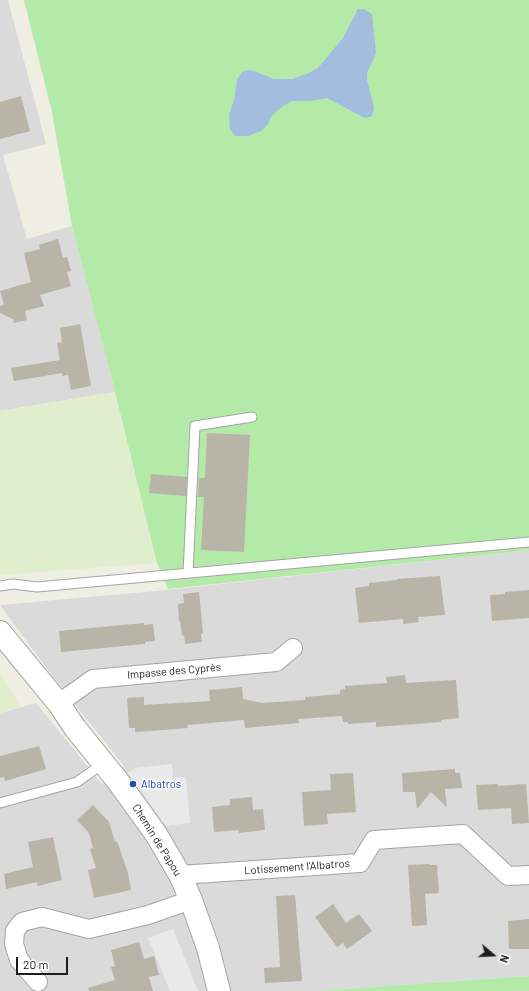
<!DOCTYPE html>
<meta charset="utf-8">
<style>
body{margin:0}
#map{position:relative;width:529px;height:991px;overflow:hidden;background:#eeeee3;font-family:Barlow,sans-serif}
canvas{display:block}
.north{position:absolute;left:473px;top:935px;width:40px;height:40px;-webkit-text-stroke:3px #fff;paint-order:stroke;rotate:109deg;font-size:11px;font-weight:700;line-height:16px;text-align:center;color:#1d1d1d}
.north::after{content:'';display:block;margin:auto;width:14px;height:18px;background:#1d1d1d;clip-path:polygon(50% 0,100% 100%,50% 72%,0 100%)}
.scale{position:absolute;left:16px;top:957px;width:52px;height:18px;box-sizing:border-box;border:2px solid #1d1d1d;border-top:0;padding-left:5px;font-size:12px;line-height:14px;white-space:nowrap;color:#1d1d1d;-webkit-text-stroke:3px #fff;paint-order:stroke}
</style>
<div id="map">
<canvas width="529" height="991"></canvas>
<div class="north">N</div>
<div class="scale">20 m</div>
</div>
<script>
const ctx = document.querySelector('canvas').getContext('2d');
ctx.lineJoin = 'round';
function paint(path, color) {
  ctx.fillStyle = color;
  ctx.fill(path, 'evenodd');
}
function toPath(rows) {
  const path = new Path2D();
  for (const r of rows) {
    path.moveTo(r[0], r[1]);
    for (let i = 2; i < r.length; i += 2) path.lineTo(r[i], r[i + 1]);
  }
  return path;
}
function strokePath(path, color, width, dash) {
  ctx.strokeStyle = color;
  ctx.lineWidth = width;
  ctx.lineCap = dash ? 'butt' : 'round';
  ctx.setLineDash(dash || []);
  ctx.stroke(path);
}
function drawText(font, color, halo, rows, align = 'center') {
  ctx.font = font + ' Barlow,sans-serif';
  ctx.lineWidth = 3;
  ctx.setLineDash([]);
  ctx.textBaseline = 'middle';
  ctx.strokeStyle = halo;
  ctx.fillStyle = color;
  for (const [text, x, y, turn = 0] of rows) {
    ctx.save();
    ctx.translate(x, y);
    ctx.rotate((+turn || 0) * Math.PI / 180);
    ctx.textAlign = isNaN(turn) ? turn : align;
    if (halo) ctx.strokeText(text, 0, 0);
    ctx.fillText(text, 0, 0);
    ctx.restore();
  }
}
const residential = toPath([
 [0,0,8,0,46,144,3,155,27,239,72,226,115,392,0,411],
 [529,550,529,976,318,991,0,991,0,713,36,703,102,784,124,766,50,673,0,605,167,590]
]);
const farmland = toPath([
 [115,392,157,563,0,575,0,411],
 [0,672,21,707,0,713]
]);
const grass = toPath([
 [24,0,529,0,529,550,168,589,157,563,115,392,72,226,52,112],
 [529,976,529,991,318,991]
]);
const parking = toPath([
 [172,764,173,777,186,777,190,823,166,826,128,773,136,768],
 [173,929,198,991,170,991,148,938]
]);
const water = toPath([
 [358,9,364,9,372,14,376,53,367,73,367,80,374,107,372,116,366,118,363,117,327,98,311,101,292,101,283,106,276,112,271,117,268,124,261,131,248,136,235,136,230,129,229,115,235,96,237,79,242,72,247,70,254,71,274,79,292,79,309,73,318,68,343,38]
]);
const building = toPath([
 [21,96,30,131,0,139,0,102],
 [58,239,63,258,67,257,71,271,67,272,71,286,40,295,44,306,25,311,27,320,14,323,13,319,0,313,0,306,4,305,0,291,31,282,24,253,40,249,39,245],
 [80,324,91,386,71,390,68,375,62,376,62,373,14,381,11,368,60,360,57,343,62,342,60,328],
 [207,433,250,435,244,552,201,550,204,497,198,497,199,478,205,478],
 [151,474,187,477,186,496,149,493],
 [440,576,445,615,418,617,419,622,403,624,403,619,359,623,355,588,369,586,369,583,397,580,397,579],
 [529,590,529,618,492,621,490,595,505,594,505,592],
 [199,592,203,633,201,634,202,642,185,644,184,635,182,636,180,621,179,621,178,604,184,603,183,594],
 [144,623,144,625,153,624,155,641,145,642,145,644,61,652,59,631],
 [405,675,406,683,456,680,459,718,441,720,442,722,376,727,376,722,348,724,348,722,343,722,342,716,298,719,299,723,245,728,244,720,187,725,188,728,151,731,135,732,135,728,129,728,127,698,144,697,144,705,210,701,209,690,242,687,243,699,262,703,305,700,305,697,340,694,340,690,345,689,345,686,387,683,386,677],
 [39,746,46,769,5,781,4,777,0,778,0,756],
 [455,769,455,773,460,773,462,788,445,789,447,807,431,792,417,809,415,792,403,792,402,773],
 [353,773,356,812,327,814,328,824,304,826,302,792,331,790,330,774],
 [498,784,498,786,526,784,529,823,512,824,511,808,478,810,476,785],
 [252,797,253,810,263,809,265,830,239,833,238,830,214,832,212,807,230,805,230,799],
 [93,805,109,822,115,842,117,841,128,873,131,890,94,898,88,870,96,868,90,849,93,848,89,833,77,820],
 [53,837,62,880,38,886,37,882,6,889,4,874,33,867,28,842],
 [430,864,430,865,437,865,439,893,425,894,427,925,412,926,408,865],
 [295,895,302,981,265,983,264,968,280,967,276,896],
 [333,904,346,923,359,914,372,931,347,949,343,943,337,947,315,917],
 [529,919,529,949,509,949,508,921],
 [139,942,144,959,154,956,159,975,149,977,153,991,89,991,88,988,115,980,111,967,115,966,111,950]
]);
const service = toPath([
 [188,573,195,426,252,417],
 [0,586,13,584,37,587,529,542],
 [0,803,77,782,94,770,103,762]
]);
const minor = toPath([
 [59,704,69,696,93,679,276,662,293,648],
 [180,875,360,863,374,840,463,834,508,876,529,875],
 [38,982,19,960,14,944,15,931,22,922,42,917,89,929,148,915,191,900]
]);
const tertiary = toPath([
 [0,632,59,704,75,728,117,780,156,834,180,875,191,900,208,948,219,991]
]);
const markers = [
 [133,784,4,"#1a4fb4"]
];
const streetNames = [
 ["Impasse des Cyprès",174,671,-5],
 ["Chemin de Papou",157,840,58],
 ["Lotissement l'Albatros",297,867,-4]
];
const transitNames = [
 ["Albatros",141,784]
];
paint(residential, '#dbdada');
paint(farmland, '#e1eecd');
paint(grass, '#b3eaa7');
paint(parking, '#e9e9e9');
paint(water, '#a2bddd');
paint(building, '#b8b4a8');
strokePath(service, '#a4a4a4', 11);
strokePath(minor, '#a4a4a4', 20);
strokePath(tertiary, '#a4a4a4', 24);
strokePath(service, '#fff', 9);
strokePath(minor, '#fff', 18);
strokePath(tertiary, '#fff', 22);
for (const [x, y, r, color] of markers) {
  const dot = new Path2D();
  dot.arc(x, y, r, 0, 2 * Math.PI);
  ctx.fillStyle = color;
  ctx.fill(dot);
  strokePath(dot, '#fff', 1.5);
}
drawText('11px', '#1d1d1d', '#fff', streetNames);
drawText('11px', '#164399', '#fff', transitNames, 'left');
</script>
